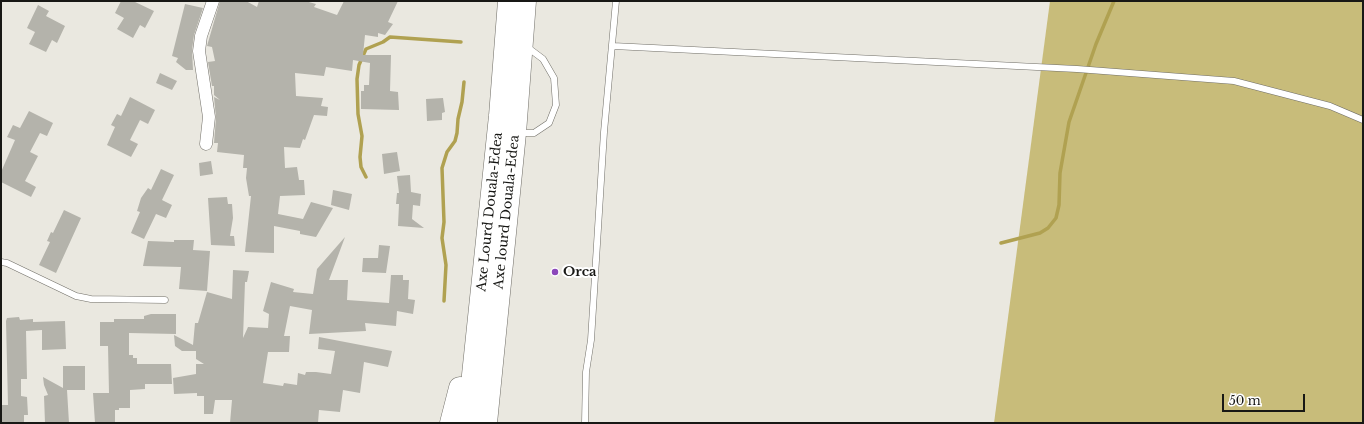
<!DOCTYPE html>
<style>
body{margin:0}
#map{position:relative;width:1364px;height:424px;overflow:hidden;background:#eae8e0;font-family:"Libre Baskerville",serif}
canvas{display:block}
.frame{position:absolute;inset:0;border:2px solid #181815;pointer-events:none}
.scale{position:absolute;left:1222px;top:394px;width:83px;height:18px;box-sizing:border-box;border:2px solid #181815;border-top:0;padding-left:5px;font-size:12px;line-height:14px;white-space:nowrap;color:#181815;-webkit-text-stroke:3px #fff;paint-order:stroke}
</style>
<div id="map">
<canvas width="1364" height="424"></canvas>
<div class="frame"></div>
<div class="scale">50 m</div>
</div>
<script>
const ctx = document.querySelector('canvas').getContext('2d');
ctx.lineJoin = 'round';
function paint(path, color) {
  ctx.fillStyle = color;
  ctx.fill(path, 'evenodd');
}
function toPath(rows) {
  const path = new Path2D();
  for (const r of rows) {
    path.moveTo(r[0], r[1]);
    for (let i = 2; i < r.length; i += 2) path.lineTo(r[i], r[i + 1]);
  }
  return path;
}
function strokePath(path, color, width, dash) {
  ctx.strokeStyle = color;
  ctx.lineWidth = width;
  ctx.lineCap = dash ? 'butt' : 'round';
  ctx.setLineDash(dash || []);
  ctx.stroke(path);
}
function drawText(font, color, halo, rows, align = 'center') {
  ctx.font = font + ' "Libre Baskerville",serif';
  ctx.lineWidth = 4;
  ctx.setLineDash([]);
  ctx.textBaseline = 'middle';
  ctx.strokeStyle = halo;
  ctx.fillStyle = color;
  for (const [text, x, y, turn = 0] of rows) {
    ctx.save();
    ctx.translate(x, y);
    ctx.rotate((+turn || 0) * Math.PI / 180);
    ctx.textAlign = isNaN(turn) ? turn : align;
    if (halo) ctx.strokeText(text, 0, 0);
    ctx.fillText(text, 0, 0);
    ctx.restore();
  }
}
const green = toPath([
 [1050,1,1363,1,1363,423,994,423]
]);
const stream = toPath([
 [366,177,361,167,360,157,362,136,358,114,357,79,359,65,366,49,383,42,390,37,461,42],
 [1001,243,1040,233,1048,228,1056,218,1059,205,1060,173,1069,122,1096,44,1114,1],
 [444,301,446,265,442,238,444,222,442,168,447,152,455,141,457,133,458,119,462,102,464,82]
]);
const building = toPath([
 [121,1,133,1,154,11,145,28,140,25,133,38,117,29,124,18,115,13],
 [220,1,246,1,257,7,259,1,305,1,316,4,314,7,337,15,344,1,398,1,388,22,393,24,385,35,378,33,378,37,365,35,363,55,391,55,390,91,398,92,399,110,361,109,361,91,364,91,364,85,369,85,370,63,353,60,352,71,326,67,324,76,295,73,296,96,323,98,321,106,328,107,327,116,314,115,305,140,303,139,300,148,284,147,285,168,297,167,299,180,304,180,305,195,280,196,278,214,303,219,311,202,333,208,316,237,300,234,300,231,274,226,274,253,245,252,251,196,249,196,246,178,247,168,243,168,244,155,217,152,218,143,214,143,216,118,214,97,220,100,214,95,214,86,212,86,208,62,215,61,212,47,207,46],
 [185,4,203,8,194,35,192,50,193,70,186,70,176,62,178,58,172,56],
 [38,5,49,11,46,16,65,26,57,43,52,40,46,52,29,44,35,32,27,28],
 [160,73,177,81,172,90,156,83],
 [130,97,155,110,148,124,140,120,130,140,138,144,131,157,107,145,115,127,111,125,117,114,121,116],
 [443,98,445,112,442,113,442,120,427,121,426,99],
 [29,111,53,123,47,136,40,133,30,152,38,156,25,181,36,187,31,197,1,182,1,172,15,140,7,137,13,125,20,128],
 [397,152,400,171,384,174,382,154],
 [211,161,213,174,200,176,199,163],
 [161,169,174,175,162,200,172,205,166,218,156,214,144,239,131,233,140,212,137,211,141,198,148,188,151,190],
 [410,175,411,192,421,194,420,206,413,205,412,219,424,228,398,226,399,204,396,204,397,193,399,193,397,176],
 [333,190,352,194,349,210,331,205],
 [227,197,228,204,232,204,233,218,230,236,234,236,235,246,211,245,208,198],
 [64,210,81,218,56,273,39,265,50,242,47,241,51,232,53,233],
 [345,237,329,280,348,280,347,300,389,303,391,275,403,275,403,280,409,280,408,299,415,300,413,314,397,311,396,326,365,323,366,331,309,334,312,310,290,306,284,336,290,336,289,352,268,352,263,383,283,386,284,383,297,385,298,373,305,375,306,372,316,372,331,374,335,351,318,349,319,337,392,351,388,367,364,362,360,393,343,390,340,412,319,410,318,423,230,423,232,400,215,400,213,414,204,414,204,396,197,396,197,393,174,394,173,378,196,374,196,364,204,364,196,359,196,351,182,351,175,346,174,335,193,345,195,323,198,323,207,292,232,299,233,270,249,271,247,282,245,282,243,338,248,327,268,328,269,314,263,311,271,282,294,289,293,292,313,294,317,269],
 [174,240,194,240,193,250,210,251,207,291,179,289,181,267,143,266,148,241,174,242],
 [379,245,390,246,386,273,362,272,363,258,378,258],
 [151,314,176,314,176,334,129,333,129,355,133,355,133,358,137,358,137,364,171,364,172,384,145,384,145,389,130,390,130,408,119,408,119,410,115,410,115,423,95,423,93,393,109,393,108,346,100,346,100,322,114,322,114,319,144,319,144,316],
 [19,317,20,320,33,319,33,322,65,321,66,349,42,350,42,330,26,331,27,379,21,379,21,396,27,397,28,415,24,415,24,423,1,423,1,405,8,405,6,321,7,318],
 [63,366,85,366,85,390,67,390,69,423,45,423,44,396,48,395,44,385,43,377,63,388]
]);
const lane = toPath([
 [613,46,1077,69,1234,81,1330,106,1363,120],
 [518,133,534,133,549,123,556,105,554,78,543,59,527,47],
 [1,262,7,263,76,296,91,299,165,300],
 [585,423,586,372,591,340,604,132,616,1]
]);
const street = toPath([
 [206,144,209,117,199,51,201,36,213,1]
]);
const highway = toPath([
 [451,423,460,388],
 [468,423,500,116,509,1],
 [486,423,515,133,525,1]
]);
const markers = [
 [555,272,4,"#8b47ba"]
];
const streetNames = [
 ["Axe Lourd Douala-Edea",490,212,-84],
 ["Axe lourd Douala-Edea",507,212,-84]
];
const poiNames = [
 ["Orca",563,272]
];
paint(green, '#c8bc7a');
strokePath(stream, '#b0a151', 3.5);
paint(building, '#b4b3ab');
strokePath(lane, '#706e67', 7);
strokePath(street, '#706e67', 13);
strokePath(highway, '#706e67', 23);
strokePath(lane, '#fff', 6);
strokePath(street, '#fff', 12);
strokePath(highway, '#fff', 22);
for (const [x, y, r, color] of markers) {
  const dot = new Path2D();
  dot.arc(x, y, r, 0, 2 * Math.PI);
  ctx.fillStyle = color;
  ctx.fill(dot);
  strokePath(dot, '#fff', 1.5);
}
drawText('13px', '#181815', '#fff', streetNames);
drawText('bold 13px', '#181815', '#fff', poiNames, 'left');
</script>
